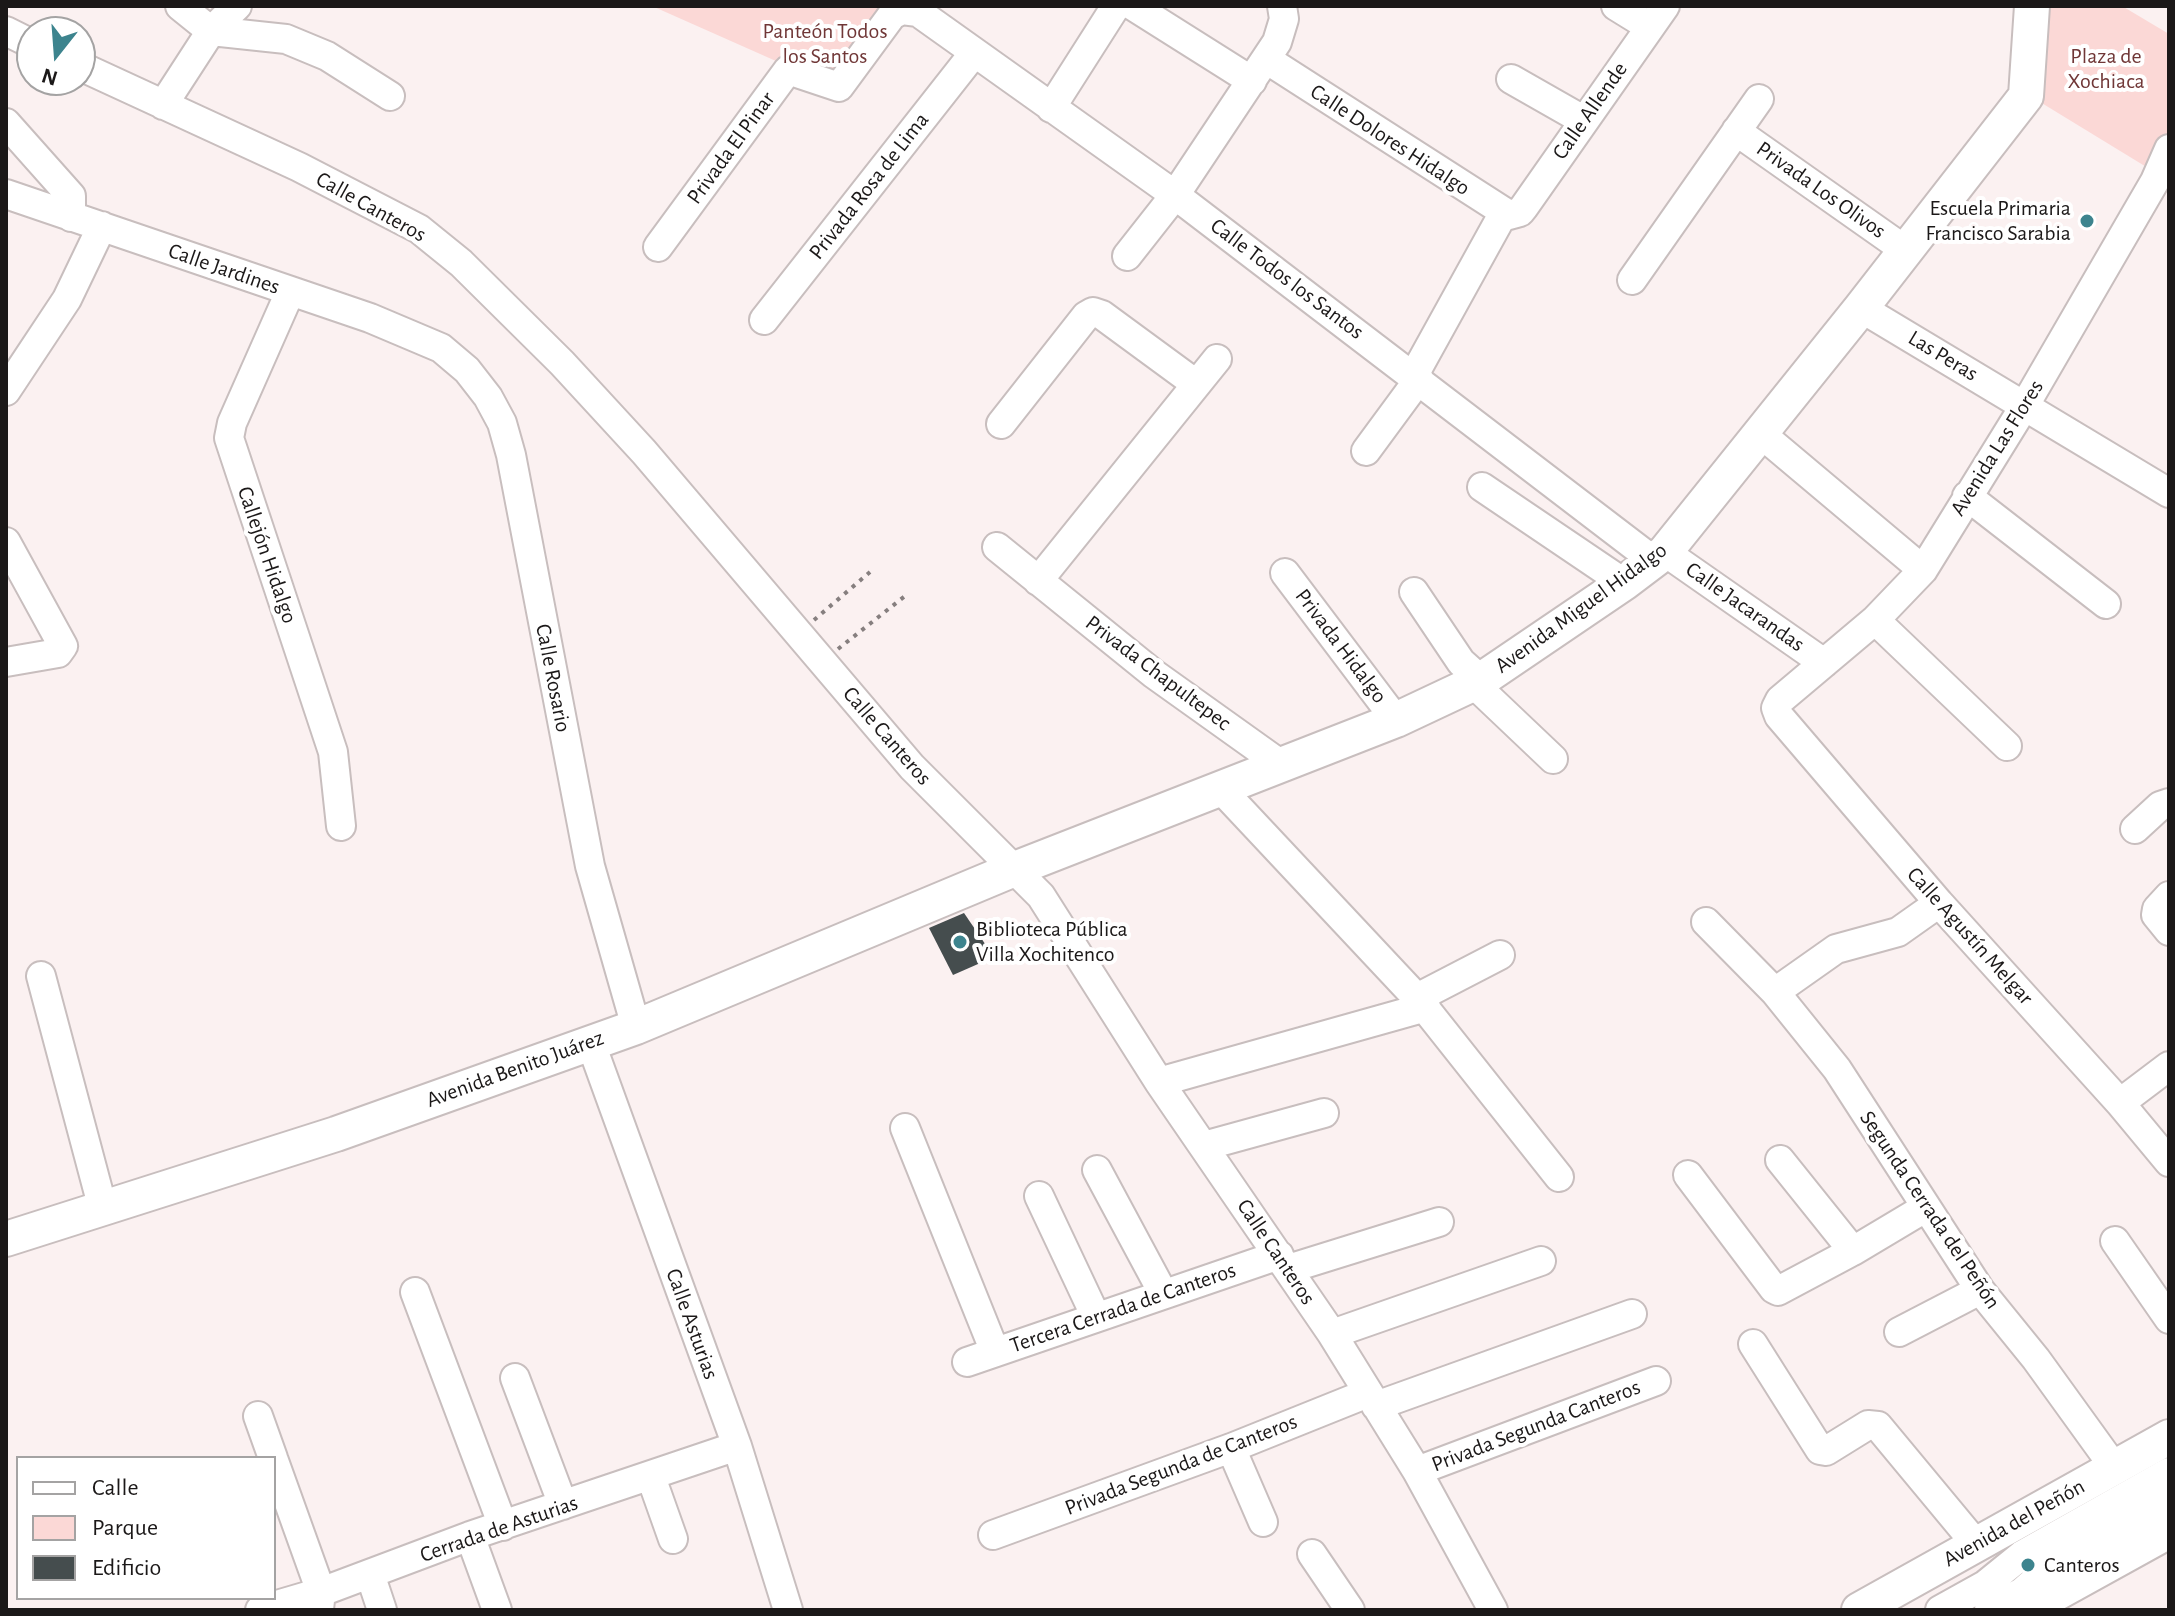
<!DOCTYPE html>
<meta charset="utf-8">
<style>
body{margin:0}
#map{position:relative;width:2175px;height:1616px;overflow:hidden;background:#fbf1f1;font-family:"Alegreya Sans",sans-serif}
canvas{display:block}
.frame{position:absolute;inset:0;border:8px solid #1b1818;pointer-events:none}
.legend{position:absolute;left:16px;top:1456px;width:260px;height:144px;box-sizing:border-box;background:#fff;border:2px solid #a4a3a3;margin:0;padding:10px 14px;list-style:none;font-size:24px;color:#1b1818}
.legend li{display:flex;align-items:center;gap:16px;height:40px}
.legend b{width:40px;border:2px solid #a4a3a3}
.north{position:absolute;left:16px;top:16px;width:80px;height:80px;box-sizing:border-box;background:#fff;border:2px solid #a4a3a3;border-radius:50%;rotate:197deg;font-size:22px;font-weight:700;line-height:32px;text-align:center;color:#1b1818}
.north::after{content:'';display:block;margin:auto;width:28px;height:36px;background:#3d848e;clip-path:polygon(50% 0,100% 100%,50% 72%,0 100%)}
</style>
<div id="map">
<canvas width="2175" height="1616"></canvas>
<div class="frame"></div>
<ul class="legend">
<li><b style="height:10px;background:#fff"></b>Calle</li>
<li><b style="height:22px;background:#fbd8d6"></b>Parque</li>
<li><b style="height:22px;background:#454d4e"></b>Edificio</li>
</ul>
<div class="north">N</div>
</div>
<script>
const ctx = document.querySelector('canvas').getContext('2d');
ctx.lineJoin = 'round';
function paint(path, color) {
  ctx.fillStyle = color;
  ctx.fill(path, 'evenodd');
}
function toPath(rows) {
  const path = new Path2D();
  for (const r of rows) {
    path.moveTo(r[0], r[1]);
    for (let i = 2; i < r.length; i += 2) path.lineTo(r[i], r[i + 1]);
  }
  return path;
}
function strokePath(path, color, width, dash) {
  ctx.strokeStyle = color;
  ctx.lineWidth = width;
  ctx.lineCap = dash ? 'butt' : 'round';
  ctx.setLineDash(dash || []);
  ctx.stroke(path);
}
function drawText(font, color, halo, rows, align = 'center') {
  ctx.font = font + ' "Alegreya Sans",sans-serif';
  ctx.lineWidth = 8;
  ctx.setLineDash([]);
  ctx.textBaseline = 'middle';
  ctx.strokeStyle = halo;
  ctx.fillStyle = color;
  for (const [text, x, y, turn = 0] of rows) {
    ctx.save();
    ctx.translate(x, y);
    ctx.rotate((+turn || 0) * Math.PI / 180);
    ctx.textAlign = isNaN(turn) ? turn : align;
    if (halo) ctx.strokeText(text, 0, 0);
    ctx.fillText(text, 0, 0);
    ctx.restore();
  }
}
const green = toPath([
 [652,6,922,6,901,23,839,89],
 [2049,6,2122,6,2169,34,2169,145,2148,168,2040,102]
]);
const building = toPath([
 [964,913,994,957,953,975,929,928]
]);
const path = toPath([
 [814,620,870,572],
 [838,649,905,596]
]);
const minor = toPath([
 [180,6,211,31,286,39,327,56,390,96],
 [1133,6,1252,81],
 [1616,6,1650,27],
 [6,31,32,44],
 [1266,59,1509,215,1520,212,1524,207,1665,6],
 [80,66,299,167,419,229,461,263,562,363,644,452,912,767,1041,896,1159,1082,1332,1334,1417,1471,1493,1610],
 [1511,79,1583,120],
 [163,105,211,31,237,6],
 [1051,108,1116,6],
 [6,123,71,196,71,217],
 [1736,131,1905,250],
 [2169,149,2155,181,2025,405,1923,570,1875,620,1780,700,1776,708,1779,716,1939,903,2120,1103,2169,1162],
 [6,194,370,318,441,348,467,370,488,397,502,423,511,455,590,866,636,1027],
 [658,247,788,70,839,87,892,15,902,10,918,12,1175,195,1654,561],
 [1127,256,1175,195,1277,42,1284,19,1282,6],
 [1632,280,1759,99],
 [290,292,232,423,229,438,333,752,341,826],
 [1861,308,2169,493],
 [764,320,974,53],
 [1414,375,1503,214],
 [6,391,67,299,102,226],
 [1001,424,1086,316,1093,312,1102,315,1196,384],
 [1760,433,1923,570],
 [1366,451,1419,379],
 [1482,487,1624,583],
 [1967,496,2106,604],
 [6,542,63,646,58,653,6,662],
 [997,547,1154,674,1280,764],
 [1665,552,1824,663],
 [1285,573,1396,720],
 [1038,581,1217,359],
 [1414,592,1461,662,1481,680],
 [1875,620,2007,746],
 [1474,684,1553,759],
 [1220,788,1417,998,1559,1177],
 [2135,829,2160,806,2169,803],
 [2169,896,2157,909,2156,915,2169,931],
 [1706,922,1775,992,1837,1069,1980,1290,2036,1359,2114,1467],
 [41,976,103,1209],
 [1775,992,1836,949,1898,932,1939,903],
 [1417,998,1500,955],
 [590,1041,737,1446,788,1610],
 [1159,1082,1426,1007],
 [2120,1103,2169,1066],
 [905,1128,995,1352],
 [1204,1146,1324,1113],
 [1780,1160,1853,1251],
 [1097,1170,1163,1293],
 [1688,1175,1774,1289,1778,1291,1853,1251,1925,1208],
 [1039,1196,1096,1317],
 [2115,1241,2169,1319],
 [1288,1269,1439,1222],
 [415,1292,503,1526],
 [1899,1332,1980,1290],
 [1332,1334,1541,1261],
 [1753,1344,1820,1450,1826,1451,1868,1425,1878,1426,1976,1544],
 [967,1362,1279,1255],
 [515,1378,563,1505],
 [1376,1406,1632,1314],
 [258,1416,273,1458],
 [1231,1448,1263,1522],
 [274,1461,321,1592,319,1609],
 [1417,1471,1656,1381],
 [651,1477,673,1539],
 [993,1535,1231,1448,1368,1393],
 [470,1536,497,1610],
 [1312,1554,1350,1610],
 [370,1574,382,1610],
 [260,1610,321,1592,470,1536,737,1446],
 [1940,1610,1985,1585,2022,1555,2169,1472],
 [1989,1610,2022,1592,2038,1578,2169,1502]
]);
const major = toPath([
 [6,1239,336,1134,636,1027,1012,870,1396,720,1481,680,1624,583,1665,552,1861,308,2026,96,2032,6],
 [1859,1610,2169,1437],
 [2026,1610,2169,1531]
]);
const markers = [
 [2087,221,8,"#3d848e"],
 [960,942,8,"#3d848e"],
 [2028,1565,8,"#3d848e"]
];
const parkNames = [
 ["Panteón Todos",825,31],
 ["los Santos",825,56],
 ["Plaza de",2106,56],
 ["Xochiaca",2106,81]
];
const streetNames = [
 ["Calle Allende",1590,111,-55],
 ["Calle Dolores Hidalgo",1390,140,33],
 ["Privada El Pinar",731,148,-54],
 ["Privada Rosa de Lima",869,186,-52],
 ["Privada Los Olivos",1821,190,35],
 ["Calle Canteros",371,207,29],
 ["Calle Jardines",224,269,19],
 ["Calle Todos los Santos",1287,279,37],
 ["Las Peras",1943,356,31],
 ["Avenida Las Flores",1997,448,-58],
 ["Callejón Hidalgo",267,555,71],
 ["Calle Jacarandas",1745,607,35],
 ["Avenida Miguel Hidalgo",1581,608,-36],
 ["Privada Hidalgo",1341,646,53],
 ["Privada Chapultepec",1158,673,37],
 ["Calle Rosario",553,678,79],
 ["Calle Canteros",887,736,49],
 ["Calle Agustín Melgar",1970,936,48],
 ["Avenida Benito Juárez",515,1069,-20],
 ["Segunda Cerrada del Peñón",1930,1210,56],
 ["Calle Canteros",1276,1252,56],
 ["Tercera Cerrada de Canteros",1123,1308,-19],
 ["Calle Asturias",692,1324,70],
 ["Privada Segunda Canteros",1536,1426,-21],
 ["Privada Segunda de Canteros",1181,1465,-21],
 ["Avenida del Peñón",2014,1523,-29],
 ["Cerrada de Asturias",499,1529,-19]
];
const poiNames = [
 ["Escuela Primaria",2071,208,"right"],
 ["Francisco Sarabia",2071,233,"right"],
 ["Biblioteca Pública",976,929],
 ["Villa Xochitenco",976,954],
 ["Canteros",2044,1565]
];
paint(green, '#fbd8d6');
paint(building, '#454d4e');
strokePath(minor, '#c8bebe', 32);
strokePath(major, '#c8bebe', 38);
strokePath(path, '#867f7f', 4, [4, 6]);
strokePath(minor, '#fff', 28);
strokePath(major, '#fff', 34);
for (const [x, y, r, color] of markers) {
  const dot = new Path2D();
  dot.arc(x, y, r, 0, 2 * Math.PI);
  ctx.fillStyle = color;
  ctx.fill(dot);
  strokePath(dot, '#fff', 3);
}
drawText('22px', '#703737', '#fff', parkNames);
drawText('22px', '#1b1818', '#fff', streetNames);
drawText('22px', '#1b1818', '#fff', poiNames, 'left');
</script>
